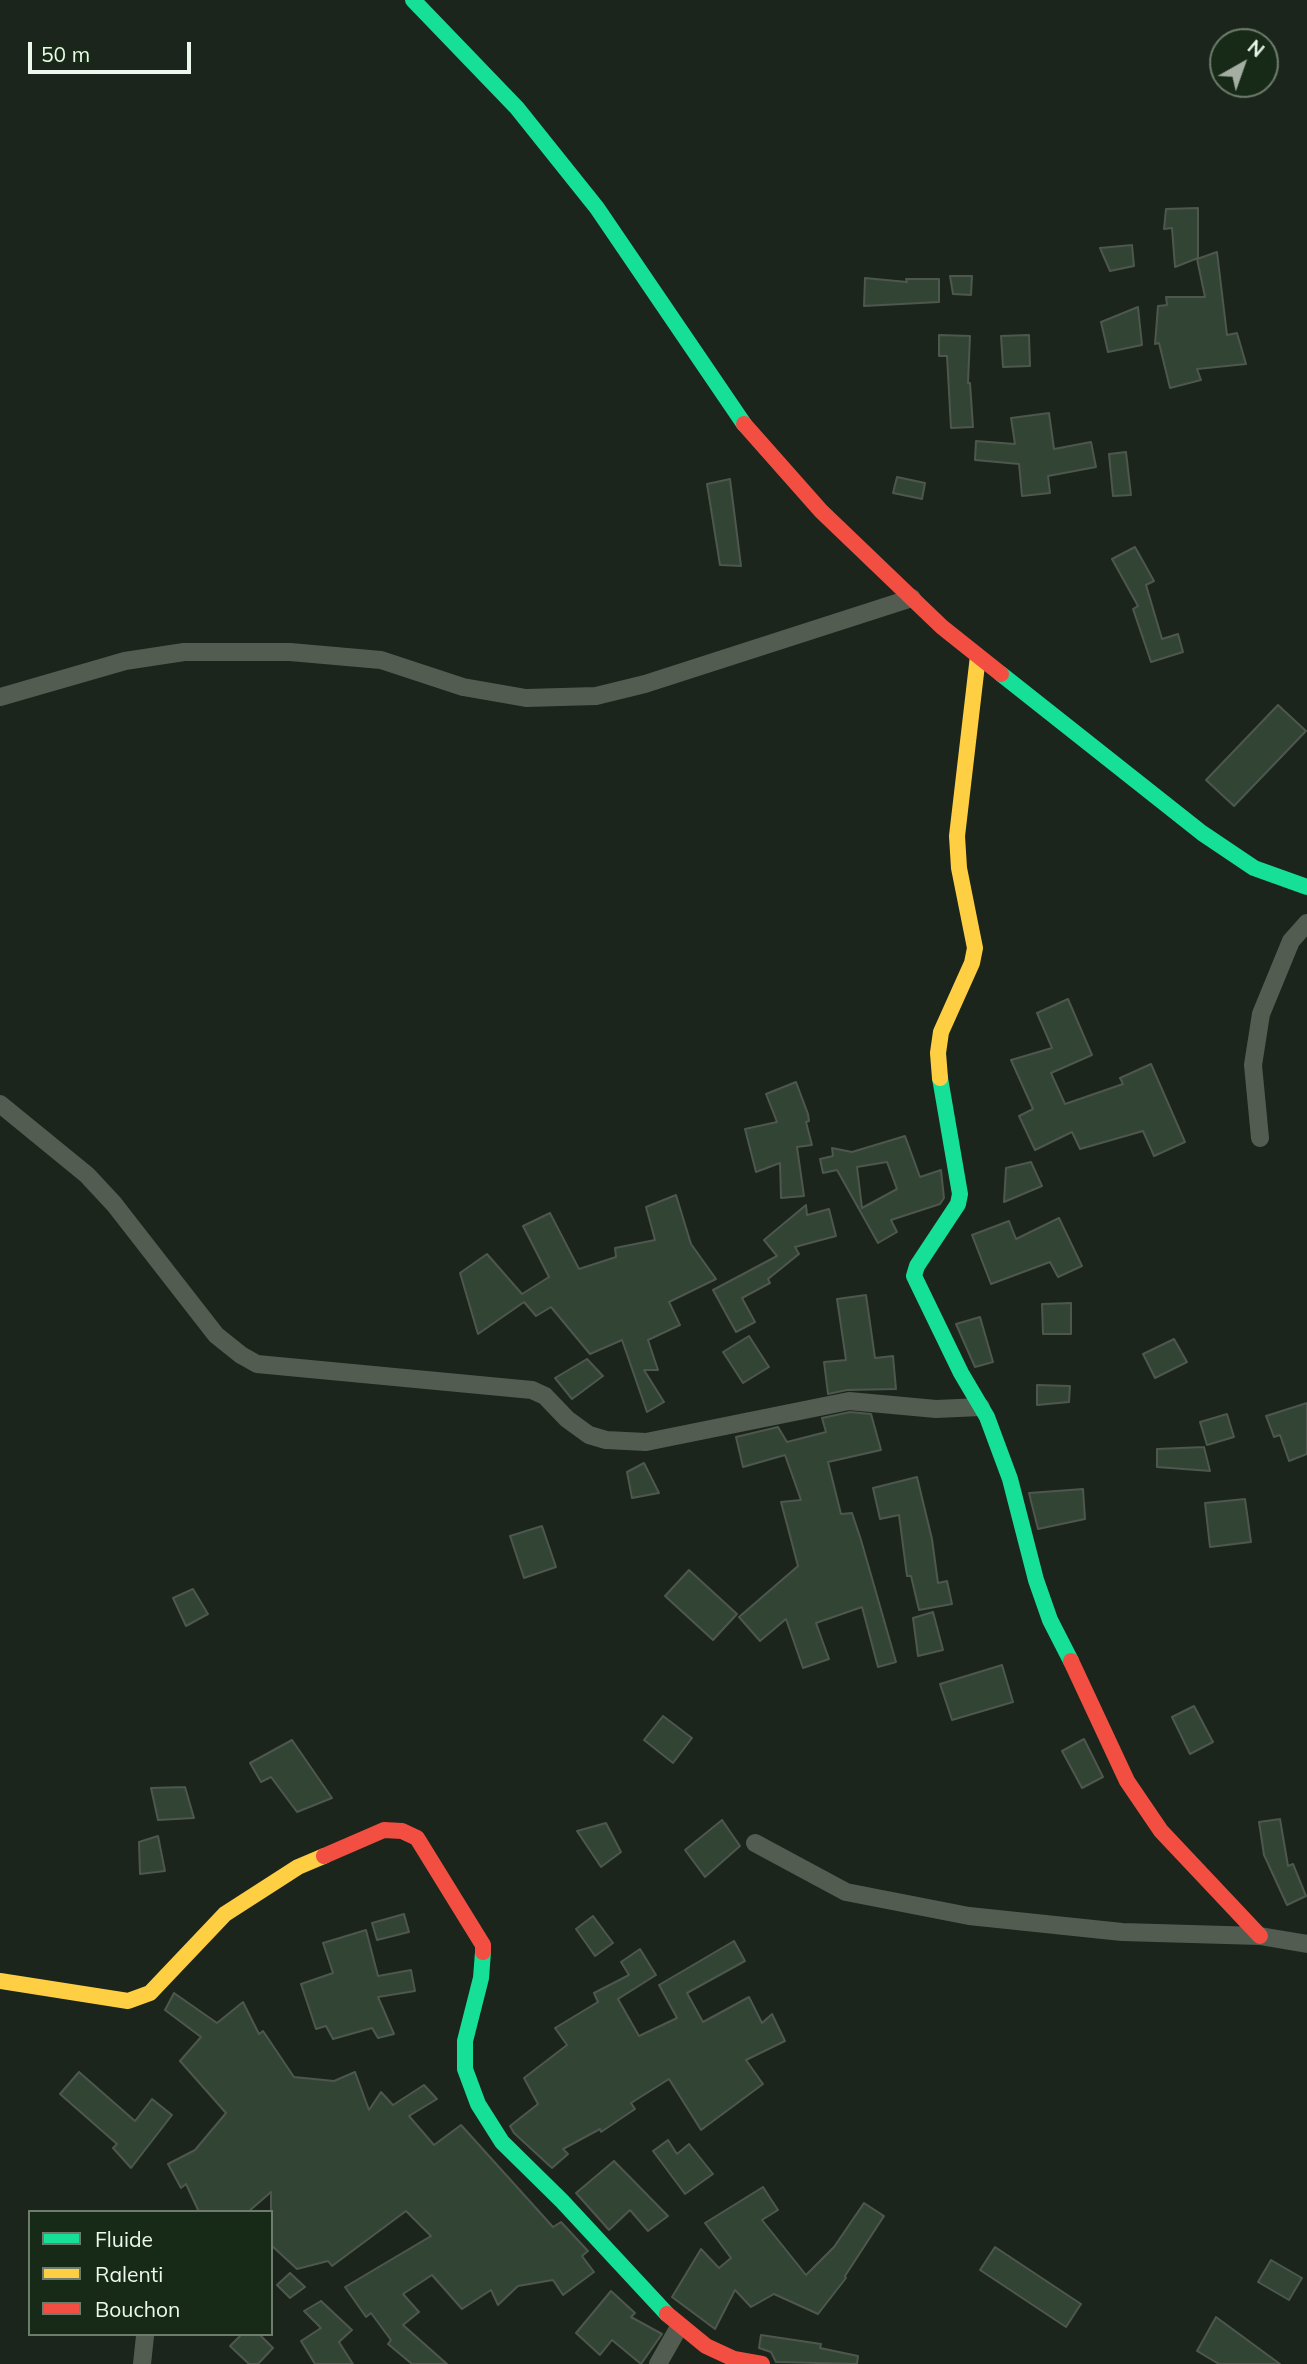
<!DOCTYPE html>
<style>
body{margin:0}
#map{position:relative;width:1307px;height:2364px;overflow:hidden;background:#1b251b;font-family:Mulish,sans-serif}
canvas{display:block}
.legend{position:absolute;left:28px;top:2210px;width:245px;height:126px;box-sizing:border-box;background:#172917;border:2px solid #6d7c6c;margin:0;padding:9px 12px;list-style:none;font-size:21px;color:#edf8ec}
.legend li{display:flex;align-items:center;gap:14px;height:35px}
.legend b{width:35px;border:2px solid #6d7c6c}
.north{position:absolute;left:1209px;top:28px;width:70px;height:70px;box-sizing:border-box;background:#172917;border:2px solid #6d7c6c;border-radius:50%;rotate:40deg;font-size:19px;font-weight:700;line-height:28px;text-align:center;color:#edf8ec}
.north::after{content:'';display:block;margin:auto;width:24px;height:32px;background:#a4aea3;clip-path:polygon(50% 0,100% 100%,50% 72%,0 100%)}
.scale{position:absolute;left:28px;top:42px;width:163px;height:32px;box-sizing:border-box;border:4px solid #edf8ec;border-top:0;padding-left:9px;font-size:21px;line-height:24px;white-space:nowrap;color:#edf8ec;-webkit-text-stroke:5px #172917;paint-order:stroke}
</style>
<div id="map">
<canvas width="1307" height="2364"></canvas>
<ul class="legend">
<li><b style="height:9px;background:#16e098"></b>Fluide</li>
<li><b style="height:9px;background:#ffcf43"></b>Ralenti</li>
<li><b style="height:9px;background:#f24e42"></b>Bouchon</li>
</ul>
<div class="north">N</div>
<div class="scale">50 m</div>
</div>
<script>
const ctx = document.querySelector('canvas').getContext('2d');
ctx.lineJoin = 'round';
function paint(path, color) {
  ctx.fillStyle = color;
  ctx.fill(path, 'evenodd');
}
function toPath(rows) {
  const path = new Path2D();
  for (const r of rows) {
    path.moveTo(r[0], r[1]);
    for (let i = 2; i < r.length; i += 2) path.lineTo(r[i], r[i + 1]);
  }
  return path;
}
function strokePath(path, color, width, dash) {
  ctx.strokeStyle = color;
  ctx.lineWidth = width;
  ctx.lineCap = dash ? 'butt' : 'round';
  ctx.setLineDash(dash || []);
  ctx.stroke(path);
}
const building = toPath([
 [1198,208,1198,258,1175,267,1172,228,1164,229,1166,209,1198,208],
 [1132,245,1134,266,1110,271,1100,248,1132,245],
 [1217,252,1227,335,1237,333,1246,364,1197,369,1201,380,1170,388,1159,343,1155,344,1158,306,1167,305,1166,297,1205,297,1197,259,1217,252],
 [950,276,972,276,971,295,953,294,950,276],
 [865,278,907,282,906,279,939,279,939,302,864,306,865,278],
 [1138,307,1142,345,1108,352,1101,322,1138,307],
 [939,335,970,336,968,383,970,383,973,427,951,428,947,356,939,356,939,335],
 [1029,335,1030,366,1003,367,1001,336,1029,335],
 [1049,413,1054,449,1091,442,1096,467,1048,476,1050,493,1022,496,1019,464,975,460,976,441,1015,444,1011,418,1049,413],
 [1126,452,1131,495,1113,496,1109,454,1126,452],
 [897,477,925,483,922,499,893,493,897,477],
 [730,479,741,566,720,565,707,484,730,479],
 [1135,547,1154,581,1146,585,1162,639,1178,634,1183,652,1151,662,1133,609,1138,606,1112,559,1135,547],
 [1278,705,1306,731,1234,806,1206,780,1278,705],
 [1068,999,1092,1055,1051,1073,1065,1104,1123,1084,1120,1078,1151,1064,1185,1142,1154,1156,1143,1131,1080,1149,1072,1132,1035,1150,1019,1116,1033,1109,1011,1060,1052,1048,1037,1013,1068,999],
 [796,1082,808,1114,809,1121,806,1122,812,1145,797,1147,804,1196,781,1198,780,1163,756,1172,745,1129,777,1122,766,1094,796,1082],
 [905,1136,920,1177,941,1170,944,1198,940,1204,891,1220,897,1232,878,1243,837,1170,823,1173,820,1159,833,1156,832,1148,852,1152,905,1136],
 [887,1162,897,1189,862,1208,857,1167,887,1162],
 [1031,1162,1042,1186,1004,1202,1006,1168,1031,1162],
 [676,1195,691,1244,716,1279,669,1302,680,1325,648,1340,658,1370,644,1370,664,1402,647,1412,622,1340,590,1354,551,1307,536,1316,524,1302,478,1334,460,1273,487,1254,522,1294,549,1277,523,1226,550,1213,579,1269,616,1257,615,1248,655,1240,646,1207,676,1195],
 [806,1205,807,1215,829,1209,836,1236,795,1247,799,1254,768,1279,770,1283,742,1298,755,1322,736,1332,713,1290,777,1256,764,1240,806,1205],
 [1059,1218,1082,1266,1058,1277,1050,1262,991,1284,972,1235,1009,1221,1016,1239,1059,1218],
 [866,1295,875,1358,893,1356,896,1389,847,1390,828,1394,824,1362,846,1360,837,1299,866,1295],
 [1071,1303,1071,1334,1043,1334,1042,1304,1071,1303],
 [980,1317,993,1362,975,1367,956,1324,980,1317],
 [749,1336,769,1367,743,1383,723,1352,749,1336],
 [1174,1339,1187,1362,1155,1378,1143,1354,1174,1339],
 [587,1359,603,1376,572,1399,555,1378,587,1359],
 [1037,1385,1070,1386,1069,1402,1037,1405,1037,1385],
 [1307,1403,1307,1454,1289,1461,1280,1435,1274,1437,1266,1416,1307,1403],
 [850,1412,871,1414,881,1450,828,1462,841,1514,852,1513,861,1540,896,1662,878,1667,862,1607,816,1623,829,1659,803,1668,786,1619,760,1641,739,1617,798,1566,781,1502,801,1500,785,1455,743,1467,736,1437,778,1427,787,1442,826,1432,822,1418,850,1412],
 [1227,1414,1234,1437,1207,1445,1200,1422,1227,1414],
 [1204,1447,1210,1471,1157,1467,1157,1449,1204,1447],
 [644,1463,659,1493,632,1498,627,1472,644,1463],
 [917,1477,932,1539,938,1583,947,1581,952,1604,919,1610,911,1576,907,1576,899,1515,880,1519,873,1488,917,1477],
 [1083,1489,1085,1519,1038,1529,1029,1493,1083,1489],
 [1245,1499,1251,1542,1210,1547,1205,1503,1245,1499],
 [542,1526,556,1567,524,1578,510,1536,542,1526],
 [689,1570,737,1614,713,1640,665,1596,689,1570],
 [193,1589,208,1614,186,1626,173,1598,193,1589],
 [933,1612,943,1650,918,1656,913,1618,933,1612],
 [1002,1665,1013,1702,952,1720,940,1684,1002,1665],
 [1194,1706,1213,1742,1190,1754,1172,1717,1194,1706],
 [663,1716,692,1738,673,1763,644,1740,663,1716],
 [1084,1739,1103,1777,1082,1788,1062,1751,1084,1739],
 [292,1740,332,1798,297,1812,271,1777,261,1782,250,1763,292,1740],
 [185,1787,194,1818,158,1820,151,1788,185,1787],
 [1280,1819,1288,1866,1293,1864,1306,1896,1287,1905,1264,1855,1259,1822,1280,1819],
 [722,1820,740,1846,705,1877,685,1850,722,1820],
 [606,1823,621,1852,601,1867,577,1831,606,1823],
 [158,1836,165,1871,140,1874,139,1842,158,1836],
 [404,1914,409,1932,377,1940,372,1923,404,1914],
 [593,1916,613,1943,595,1956,576,1929,593,1916],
 [366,1930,378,1976,411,1970,415,1991,378,1997,394,2034,378,2038,372,2028,333,2039,326,2026,316,2029,301,1984,333,1973,323,1943,366,1930],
 [734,1941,745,1961,687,1993,703,2022,749,1997,762,2023,772,2014,785,2041,746,2060,763,2084,701,2130,669,2079,631,2103,635,2109,601,2132,600,2129,563,2149,568,2154,552,2168,514,2133,510,2126,538,2104,524,2078,567,2045,555,2028,598,2002,594,1993,629,1975,621,1962,640,1949,656,1975,618,1999,639,2036,677,2018,659,1985,734,1941],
 [174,1993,217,2023,243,2002,259,2034,263,2031,294,2077,334,2081,355,2072,369,2110,381,2092,393,2105,424,2085,437,2099,409,2116,434,2145,461,2125,553,2227,561,2222,588,2251,582,2256,594,2272,563,2295,553,2280,518,2286,498,2305,491,2290,462,2309,432,2275,403,2294,419,2312,403,2325,447,2364,412,2364,388,2344,391,2340,371,2313,366,2317,345,2287,431,2236,406,2211,332,2266,328,2261,297,2269,271,2245,271,2192,248,2212,199,2212,186,2184,181,2188,168,2164,195,2150,226,2113,180,2061,201,2037,165,2010,174,1993],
 [79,2072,135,2121,152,2099,172,2115,131,2168,113,2148,117,2144,60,2094,79,2072],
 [668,2140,677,2154,689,2144,713,2174,685,2194,653,2151,668,2140],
 [614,2161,668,2216,648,2231,630,2210,609,2230,576,2193,614,2161],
 [763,2187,778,2210,762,2220,806,2275,834,2247,864,2203,884,2216,845,2276,846,2278,818,2314,774,2294,751,2307,735,2290,715,2329,672,2297,701,2249,719,2268,731,2258,705,2223,763,2187],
 [995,2247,1081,2304,1066,2327,980,2270,995,2247],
 [1271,2260,1302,2278,1289,2300,1258,2282,1271,2260],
 [290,2273,305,2287,290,2298,277,2285,290,2273],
 [611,2291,635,2313,631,2317,662,2334,641,2364,612,2340,600,2355,576,2333,611,2291],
 [321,2301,352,2330,339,2342,353,2364,315,2364,301,2341,321,2328,304,2311,321,2301],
 [1216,2317,1280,2364,1219,2364,1197,2351,1216,2317],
 [242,2334,259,2334,273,2348,258,2364,249,2364,230,2346,242,2334],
 [761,2335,821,2344,820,2348,858,2356,857,2364,776,2362,771,2352,759,2348,761,2335]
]);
const street = toPath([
 [0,697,125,661,184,652,290,652,381,660,463,687,526,698,596,696,645,684,912,598],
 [0,1104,87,1175,114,1204,216,1335,241,1355,257,1364,532,1390,545,1396,567,1419,589,1435,606,1440,646,1442,849,1401,936,1409,981,1407],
 [1260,1138,1253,1065,1261,1014,1291,941,1307,923],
 [755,1843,846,1892,969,1916,1122,1932,1260,1936,1307,1944],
 [142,2364,145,2336],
 [658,2364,679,2327]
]);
const fast = toPath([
 [413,0,517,108,597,208,744,424],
 [1001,674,1202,833,1254,868,1307,887],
 [940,1078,960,1194,958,1204,917,1266,914,1276,961,1373,987,1417,1010,1479,1036,1580,1050,1620,1071,1661],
 [483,1952,481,1978,465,2041,465,2069,478,2104,502,2142,562,2201,667,2314]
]);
const slow = toPath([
 [940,1078,938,1053,941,1032,972,963,975,948,959,868,957,836,978,656],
 [0,1981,128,2001,150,1993,225,1914,298,1867,324,1856]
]);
const jam = toPath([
 [744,424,821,511,942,627,1001,674],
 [1071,1661,1127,1781,1161,1831,1260,1936],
 [324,1856,384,1830,402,1831,417,1838,483,1945,483,1952],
 [667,2314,706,2346,734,2359,762,2364]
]);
paint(building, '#324534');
strokePath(building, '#4e564e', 2);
strokePath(street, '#525c51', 18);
strokePath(fast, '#16e098', 16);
strokePath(slow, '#ffcf43', 16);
strokePath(jam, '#f24e42', 16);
</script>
